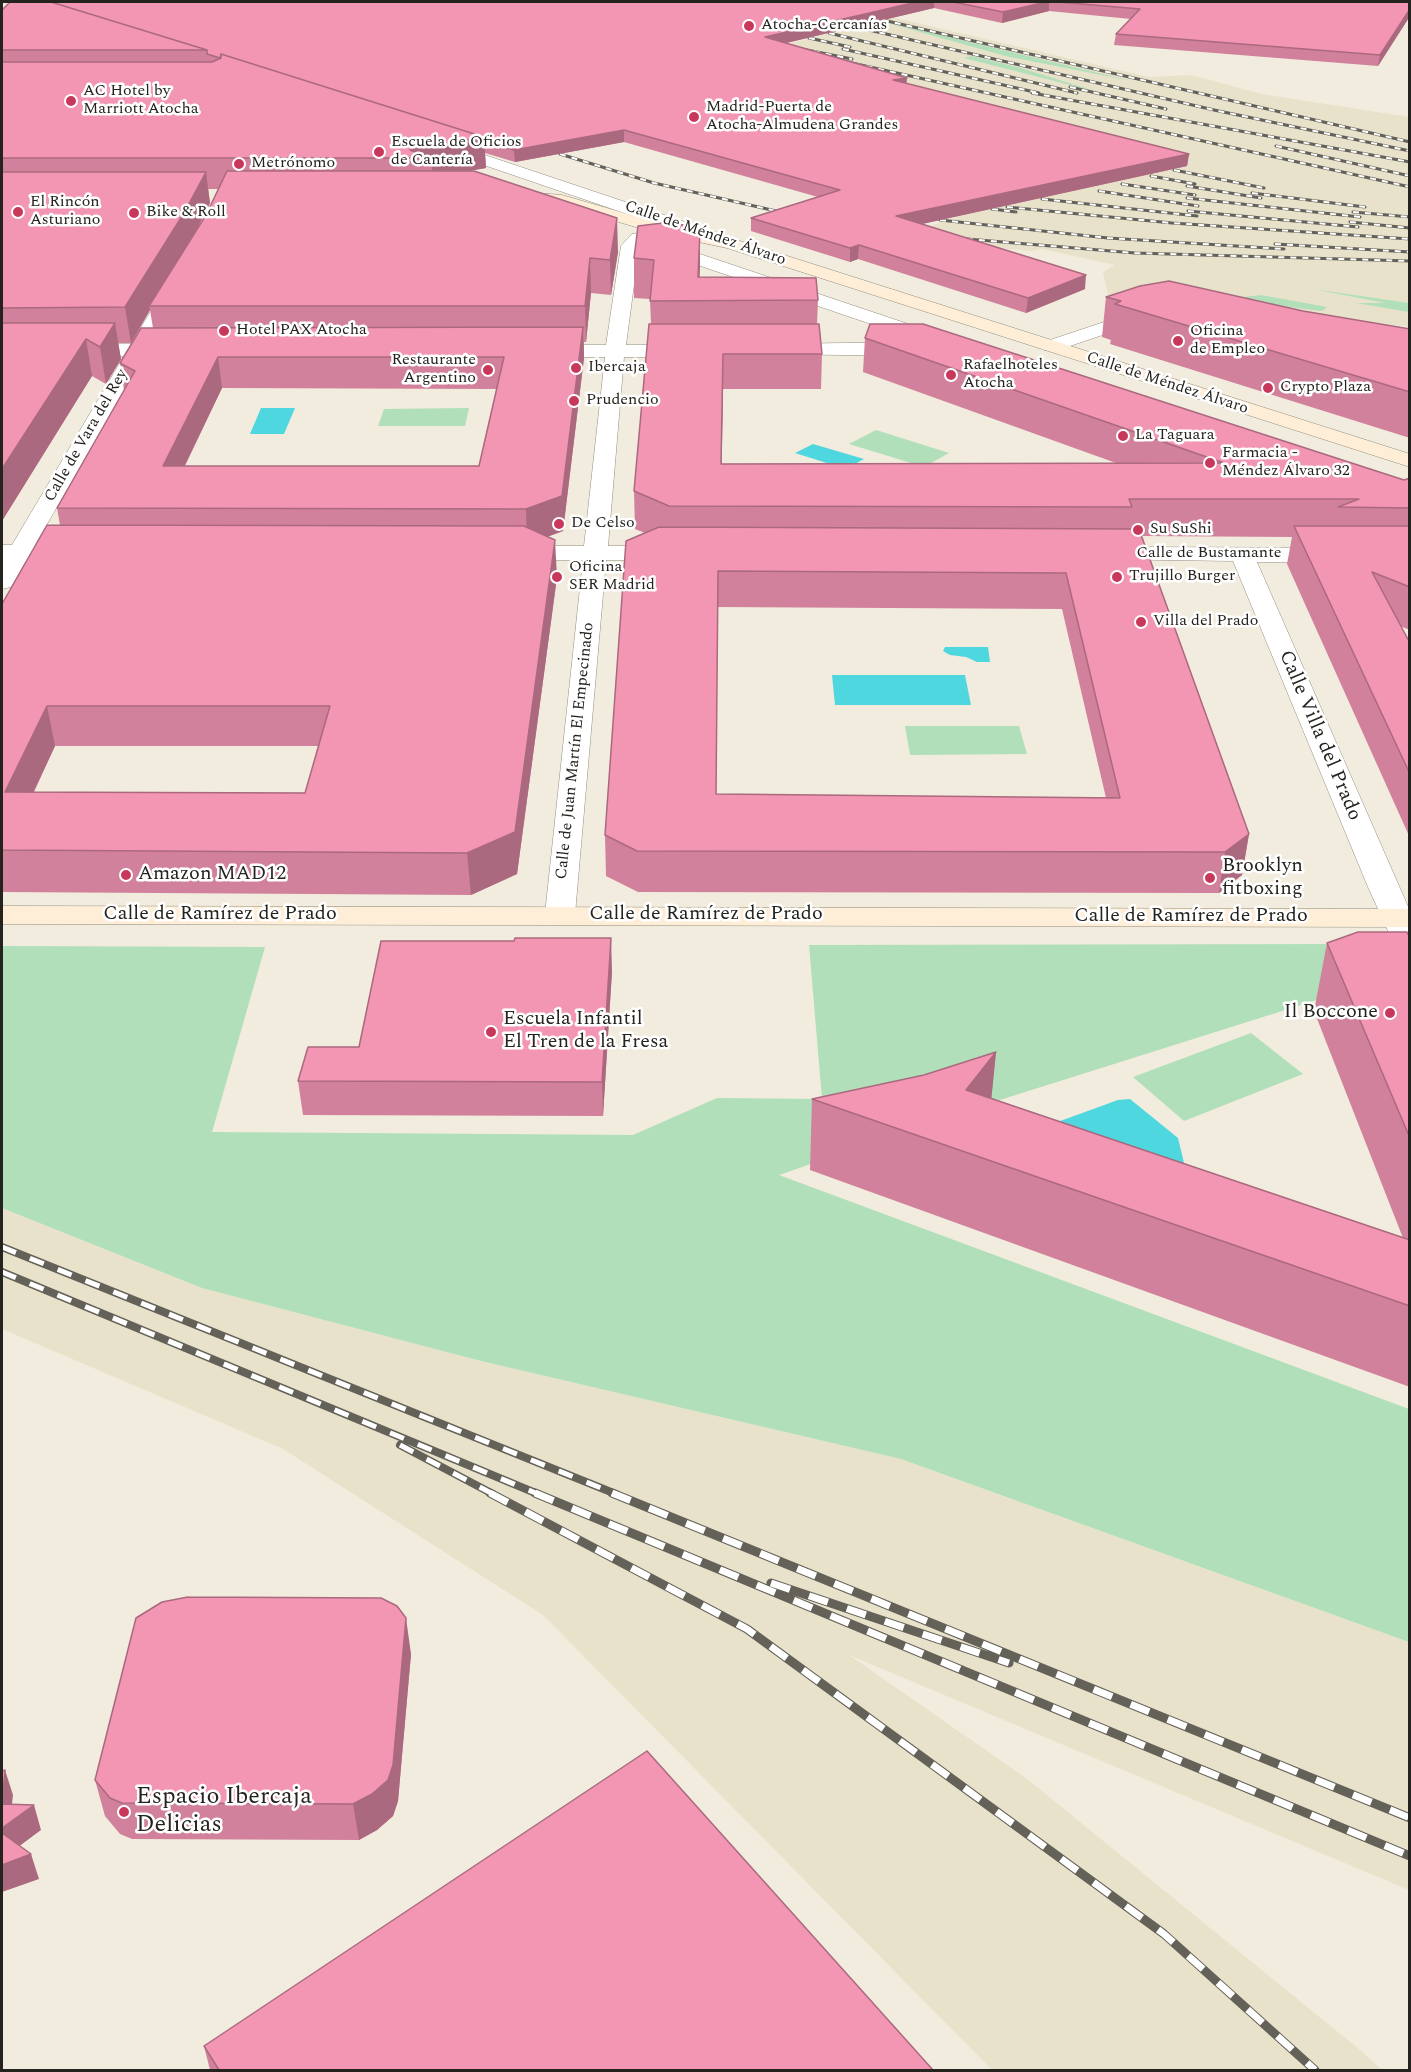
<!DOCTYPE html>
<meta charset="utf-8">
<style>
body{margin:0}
#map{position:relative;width:1411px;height:2072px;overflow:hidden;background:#f1ecdd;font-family:Spectral,serif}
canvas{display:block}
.frame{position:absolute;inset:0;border:3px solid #25231e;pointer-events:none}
</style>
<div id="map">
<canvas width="1411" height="2072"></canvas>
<div class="frame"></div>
</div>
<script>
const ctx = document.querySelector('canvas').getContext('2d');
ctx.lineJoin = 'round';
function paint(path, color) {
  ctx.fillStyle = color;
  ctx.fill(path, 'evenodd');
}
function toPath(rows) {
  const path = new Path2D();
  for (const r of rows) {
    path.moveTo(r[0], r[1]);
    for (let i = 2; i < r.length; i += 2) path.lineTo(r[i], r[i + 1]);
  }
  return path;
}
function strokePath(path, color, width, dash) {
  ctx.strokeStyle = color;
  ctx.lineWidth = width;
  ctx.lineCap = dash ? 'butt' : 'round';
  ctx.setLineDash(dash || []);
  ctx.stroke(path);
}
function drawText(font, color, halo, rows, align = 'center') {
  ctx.font = font + ' Spectral,serif';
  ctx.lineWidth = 5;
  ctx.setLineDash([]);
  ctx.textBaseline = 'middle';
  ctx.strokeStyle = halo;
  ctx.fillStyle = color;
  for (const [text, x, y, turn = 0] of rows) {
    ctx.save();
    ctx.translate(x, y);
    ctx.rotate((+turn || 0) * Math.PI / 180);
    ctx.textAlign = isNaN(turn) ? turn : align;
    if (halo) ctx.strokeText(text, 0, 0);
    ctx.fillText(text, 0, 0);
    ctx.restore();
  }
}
const built = toPath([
 [887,16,1149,77,1191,75,1262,94,1409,117,1409,327,1244,307,1108,295,1103,272,1115,265,1042,249,1031,251,895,238,957,217,766,49,889,19],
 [2,1208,202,1288,481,1361,901,1459,1409,1642,1409,1890,849,1655,1026,1778,1360,2050,1382,2070,992,2070,543,1615,283,1449,2,1329]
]);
const green = toPath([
 [874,19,1132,81,1005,56],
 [972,56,1021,68,1098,92,964,58],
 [1313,289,1409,303,1409,312,1356,303,1385,303],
 [1261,295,1327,307,1322,311,1225,299],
 [469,408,465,426,378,426,384,409],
 [876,430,949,453,924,467,849,444],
 [905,726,1019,726,1027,754,910,755],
 [1359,944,1381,992,1336,994,949,1116,779,1175,1409,1409,1409,1642,901,1459,481,1361,202,1288,2,1208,2,946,265,947,212,1132,633,1135,717,1098,822,1099,809,945],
 [1251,1033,1303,1074,1184,1121,1133,1077]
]);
const water = toPath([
 [261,408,295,408,284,434,250,434],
 [813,444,864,459,846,469,795,453],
 [945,647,988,647,990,662,977,662,966,657,950,655,943,651],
 [832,675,965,675,971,705,835,705],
 [1130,1099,1178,1138,1185,1167,1052,1124,1118,1100]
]);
const minor = toPath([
 [443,141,724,235,727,239,718,244,712,243,437,149,435,146,437,143,443,141],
 [638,233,647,238,638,251,663,249,694,252,920,328,936,342,925,354,918,356,769,354,766,350,776,344,914,342,906,336,686,261,663,259,637,262,626,345,692,345,702,351,692,357,624,357,608,546,670,546,678,548,682,553,678,558,670,560,606,560,575,914,571,920,560,923,549,920,545,914,583,560,511,560,503,558,499,553,503,548,511,546,584,546,605,357,539,357,529,351,539,345,606,345,621,246,632,234,638,233],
 [175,281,184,286,151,344,173,344,183,350,173,356,144,356,35,545,76,545,84,547,88,552,84,557,76,559,27,559,11,587,2,589,2,545,12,545,124,356,2,357,2,345,131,344,166,286,175,281],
 [1146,308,1153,310,1155,314,1153,318,1058,350,1044,350,1041,346,1044,342,1146,308],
 [1102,547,1410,548,1410,562,1257,562,1410,911,1410,953,1399,951,1394,944,1368,887,1233,561,1094,559,1090,554,1094,549,1102,547]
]);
const secondary = toPath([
 [513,191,562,195,665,225,737,240,1410,454,1410,467,727,248,656,233,561,205,507,200,505,196,507,192,513,191],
 [2,906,1410,909,1410,927,2,924,2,906]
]);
const railFar2 = toPath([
 [883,20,1410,142],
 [856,27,1214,110,1410,151],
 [829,33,1077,93],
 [809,38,850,47],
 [802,49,852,59],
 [843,49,1039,93],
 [843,61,1410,187],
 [1070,87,1166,109],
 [1032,93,1410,162],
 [1276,146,1410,176],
 [560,154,654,183,789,214],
 [1174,170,1264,188],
 [1151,176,1195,184],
 [1122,184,1195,195],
 [1187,186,1261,198],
 [1099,191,1198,206],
 [1252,193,1365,207],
 [1187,198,1360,217],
 [1042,199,1197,216],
 [1007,207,1172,223,1410,239],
 [992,209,1016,212],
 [1188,211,1358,227],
 [1353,212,1410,217],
 [940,220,1108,238,1284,249],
 [1350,222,1410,228],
 [955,238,1135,253,1410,261],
 [1275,244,1410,252]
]);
const railFar1 = toPath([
 [2,1247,616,1494],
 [2,1272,538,1494],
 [400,1445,493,1494]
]);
const rail = toPath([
 [490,1493,747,1629,1164,1934,1315,2070],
 [535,1493,1410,1856],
 [612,1493,1410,1818],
 [771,1583,1009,1663]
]);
const wall = toPath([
 [10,2,1410,2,1410,16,1378,66,1114,45,1116,34,1131,19,1049,11,1002,23,934,8,786,43,906,84,1189,154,1187,166,921,224,1085,289,1026,313,858,259,850,262,751,231,751,218,818,197,624,142,515,162,485,153,486,168,468,171,618,252,611,295,591,293,586,342,584,342,584,358,563,531,547,537,557,577,517,874,471,895,2,892,2,604,60,525,57,508,124,390,120,363,153,328,150,310,131,343,118,343,121,359,106,384,92,376,2,521,2,10],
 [208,189,218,189,206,215,197,229,210,203],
 [222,388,497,389,479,466,185,466],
 [55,746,319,746,305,793,34,792],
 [638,226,700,277,818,300,817,324,822,354,821,389,723,389,721,464,1116,463,863,372,865,338,1404,480,1410,478,1410,630,1400,626,1410,643,1410,838,1287,564,1292,537,1141,536,1249,834,1242,875,1219,893,638,892,606,876,605,835,645,533,635,529,634,491,651,324,650,299,634,298,634,258],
 [717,607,1062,609,1106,798,716,794],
 [1106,297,1303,311,1410,329,1410,438,1110,344,1111,340,1102,337],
 [1410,938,1410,1387,810,1170,812,1099,924,1075,996,1052,991,1098,1403,1238,1314,1011,1327,943],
 [612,971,603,1116,303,1115,298,1081,359,1047],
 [411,1654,398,1801,393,1816,377,1830,359,1840,132,1839,120,1834,105,1816,95,1780],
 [204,2046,933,2070,210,2070]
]);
const shadedWall = toPath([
 [917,2,934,2,934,8,765,48,765,37],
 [1046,2,1049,2,1049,11,1002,23,1003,12],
 [1410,9,1410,16,1378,66,1380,55],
 [907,78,906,89,893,80],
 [624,130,624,142,515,162,514,150],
 [484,137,486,168,433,177,431,158,410,150],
 [1189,154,1187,166,895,230,896,216],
 [206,172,210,203,188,246,149,306,150,310,131,343,125,307],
 [617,218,618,252,611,295,610,260],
 [700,230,700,268,699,301,698,277],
 [859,245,858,259,850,262,850,248],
 [590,258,591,293,586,342,585,306],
 [1086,275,1085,289,1026,313,1028,298],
 [115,323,121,359,106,384,100,347],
 [583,327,584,358,563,531,527,544,526,509],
 [86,339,92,376,2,521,2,469],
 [723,354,723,389,721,501,721,464],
 [218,357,222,388,168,500,163,466],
 [555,540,557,577,517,874,471,895,467,853],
 [47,706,55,746,14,833,5,792],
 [1249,834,1242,875,1219,893,1225,852],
 [611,938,612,971,603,1116,602,1082],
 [996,1052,989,1123,966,1090],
 [2,1586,3,1594,2,1600],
 [406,1618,411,1654,398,1801,393,1816,377,1830,359,1840,353,1804],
 [5,1770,13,1795,10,1822,34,1805,41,1830,6,1856,2,1841,2,1804],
 [31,1854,39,1879,2,1892,2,1865]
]);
const building = toPath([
 [10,2,51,2,207,50,2,50,2,10,10,2],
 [51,2,917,2,765,37,907,78,893,80,1189,154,896,216,1086,275,1028,298,859,245,850,248,751,218,840,190,624,130,514,150,484,140,484,137,221,54,220,58,207,54,207,50,51,2],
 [953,2,1046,2,1003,12,953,2],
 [1059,2,1410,2,1410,9,1380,55,1116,34,1140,9,1059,2],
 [221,54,484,137,410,150,431,158,2,158,2,62,212,62,221,58,221,54],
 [227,171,474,171,617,218,610,260,590,258,585,306,149,306,206,215,227,171],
 [2,172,206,172,184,213,125,307,2,308,2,172],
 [663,223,685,225,700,230,698,277,816,278,818,300,650,301,654,260,634,258,638,226,663,223],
 [1169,281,1303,311,1410,329,1410,392,1115,304,1121,301,1106,297,1140,286,1169,281],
 [2,323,115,323,100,347,86,339,2,469,2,323],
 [649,324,819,324,822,354,723,354,721,464,1224,463,865,338,870,324,923,324,1404,480,1410,478,1410,508,1338,507,1359,499,1129,499,1132,507,669,506,634,491,649,324],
 [583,327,562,496,526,509,57,508,135,371,120,363,141,328,583,327],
 [218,357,504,357,479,466,163,466,218,357],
 [47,525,524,526,555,540,515,832,467,853,2,850,2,604,47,525],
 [47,706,330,706,305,793,5,792,47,706],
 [1294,526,1410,526,1410,587,1372,572,1410,643,1410,774,1294,526],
 [659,527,1139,529,1249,834,1225,852,637,851,605,835,626,541,659,527],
 [718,571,1066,573,1120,798,716,794,718,571],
 [1358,932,1407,932,1410,938,1410,1138,1327,943,1358,932],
 [515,938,611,938,602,1082,298,1081,308,1047,359,1047,381,941,514,941,515,938],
 [996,1052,966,1090,1410,1240,1410,1306,812,1099,924,1075,996,1052],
 [188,1597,381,1598,397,1606,406,1618,393,1765,388,1780,372,1794,353,1804,122,1803,110,1798,95,1780,136,1618,162,1602,188,1597],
 [647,1751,933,2070,219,2070,204,2046,647,1751],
 [5,1770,2,1804,34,1805,2,1828,2,1771,5,1770],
 [2,1833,31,1854,2,1865,2,1833]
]);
const markers = [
 [749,26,6,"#c8385a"],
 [71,101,6,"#c8385a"],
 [694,117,6,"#c8385a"],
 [379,152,6,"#c8385a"],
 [239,164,6,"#c8385a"],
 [18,212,6,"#c8385a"],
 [134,213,6,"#c8385a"],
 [224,331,6,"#c8385a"],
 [1178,341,6,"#c8385a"],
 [576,368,6,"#c8385a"],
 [488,370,6,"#c8385a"],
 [951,375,6,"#c8385a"],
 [1268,388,6,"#c8385a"],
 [574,401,6,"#c8385a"],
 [1123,436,6,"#c8385a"],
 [1210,463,6,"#c8385a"],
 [559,524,6,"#c8385a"],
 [1138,530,6,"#c8385a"],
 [557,577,6,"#c8385a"],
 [1117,577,6,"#c8385a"],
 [1141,622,6,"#c8385a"],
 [126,875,6,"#c8385a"],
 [1210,878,6,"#c8385a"],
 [1390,1013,6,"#c8385a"],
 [491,1032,6,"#c8385a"],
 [124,1812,6,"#c8385a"]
];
const farPoinames = [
 ["Atocha-Cercanías",761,26],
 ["AC Hotel by",83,92],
 ["Marriott Atocha",83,110],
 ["Madrid-Puerta de",706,108],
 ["Atocha-Almudena Grandes",706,126],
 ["Escuela de Oficios",391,143],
 ["de Cantería",391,161],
 ["Metrónomo",251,164],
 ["El Rincón",30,203],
 ["Asturiano",30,221],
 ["Bike & Roll",146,213],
 ["Hotel PAX Atocha",236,331],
 ["Oficina",1190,332],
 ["de Empleo",1190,350],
 ["Restaurante",476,361,"right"],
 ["Argentino",476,379,"right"],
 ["Rafaelhoteles",963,366],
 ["Atocha",963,384],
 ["Ibercaja",588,368],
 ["Crypto Plaza",1280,388],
 ["Prudencio",586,401],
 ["La Taguara",1135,436],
 ["Farmacia -",1222,454],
 ["Méndez Álvaro 32",1222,472],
 ["De Celso",571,524],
 ["Su SuShi",1150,530],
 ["Oficina",569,568],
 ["SER Madrid",569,586],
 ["Trujillo Burger",1129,577],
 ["Villa del Prado",1153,622]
];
const farStreetnames = [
 ["Calle de Méndez Álvaro",705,234,19],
 ["Calle de Méndez Álvaro",1167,384,18],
 ["Calle de Vara del Rey",87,436,-60],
 ["Calle de Bustamante",1209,554],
 ["Calle de Juan Martín El Empecinado",576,751,-84]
];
const streetNames = [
 ["Calle Villa del Prado",1319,736,67],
 ["Calle de Ramírez de Prado",220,915],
 ["Calle de Ramírez de Prado",706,915],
 ["Calle de Ramírez de Prado",1191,917]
];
const poiNames = [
 ["Brooklyn",1222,867],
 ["fitboxing",1222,890],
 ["Amazon MAD12",138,875],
 ["Il Boccone",1378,1013,"right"],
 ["Escuela Infantil",503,1020],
 ["El Tren de la Fresa",503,1043]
];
const nearPoinames = [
 ["Espacio Ibercaja",136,1798],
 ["Delicias",136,1826]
];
paint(built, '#e9e2cb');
paint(green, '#b0dfb9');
paint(water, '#4ed7df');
strokePath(minor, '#928e80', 1);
strokePath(secondary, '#928e80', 1);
paint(minor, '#fff');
paint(secondary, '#feeed7');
strokePath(railFar2, '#646159', 3);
strokePath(railFar1, '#646159', 8);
strokePath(rail, '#646159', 9);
strokePath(railFar2, '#fff', 2, [6]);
strokePath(railFar1, '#fff', 5, [15]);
strokePath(rail, '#fff', 7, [20]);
paint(wall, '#d1819b');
paint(shadedWall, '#aa697e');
paint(building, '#f396b4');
strokePath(building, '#aa697e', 1.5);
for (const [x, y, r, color] of markers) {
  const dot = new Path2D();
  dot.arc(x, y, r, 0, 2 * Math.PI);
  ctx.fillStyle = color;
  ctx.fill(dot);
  strokePath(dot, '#fff', 2);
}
drawText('16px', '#25231e', '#fff', farPoinames, 'left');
drawText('16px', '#25231e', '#fff', farStreetnames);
drawText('20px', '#25231e', '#fff', streetNames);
drawText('20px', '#25231e', '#fff', poiNames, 'left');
drawText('24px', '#25231e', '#fff', nearPoinames, 'left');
</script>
